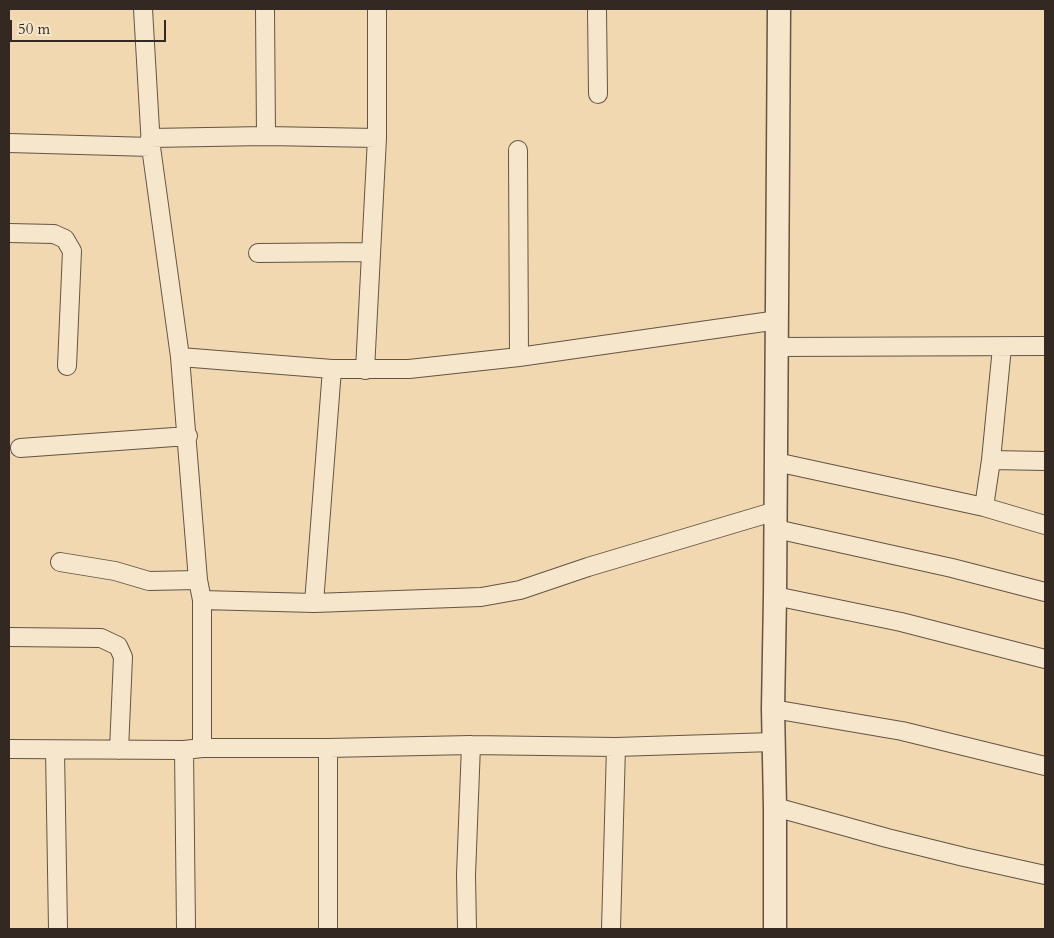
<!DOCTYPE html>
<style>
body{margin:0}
#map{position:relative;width:1054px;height:938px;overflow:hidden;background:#f1d8b0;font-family:Cardo,serif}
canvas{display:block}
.frame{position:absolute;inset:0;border:10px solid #342822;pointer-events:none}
.scale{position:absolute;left:10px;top:20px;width:156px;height:22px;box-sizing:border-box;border:2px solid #342822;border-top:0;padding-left:6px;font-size:15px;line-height:18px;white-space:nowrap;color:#342822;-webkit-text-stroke:4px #f6e6cc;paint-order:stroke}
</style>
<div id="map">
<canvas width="1054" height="938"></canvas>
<div class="frame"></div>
<div class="scale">50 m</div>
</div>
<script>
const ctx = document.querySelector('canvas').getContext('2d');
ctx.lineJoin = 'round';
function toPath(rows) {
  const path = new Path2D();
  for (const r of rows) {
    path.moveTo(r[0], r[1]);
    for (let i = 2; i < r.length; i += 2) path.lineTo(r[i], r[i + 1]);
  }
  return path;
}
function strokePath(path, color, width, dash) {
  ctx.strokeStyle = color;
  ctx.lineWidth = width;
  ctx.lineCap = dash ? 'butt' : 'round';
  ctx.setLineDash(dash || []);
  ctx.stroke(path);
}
const minor = toPath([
 [143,9,151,147,180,357,198,580,202,600,202,748],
 [265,9,266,136],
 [597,9,598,94],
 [150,138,266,136,377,138],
 [9,143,151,147],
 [518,150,519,357],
 [9,233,54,234,65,239,72,251,67,366],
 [258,253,371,252],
 [777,347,1045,346],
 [180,357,332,369,409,369,519,357,778,320],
 [365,370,377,138,377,9],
 [20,448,188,436],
 [991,460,1045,461],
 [776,462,984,507,1045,525],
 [984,507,991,460,1002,347],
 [776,529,952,568,1045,592],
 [60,562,115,571,149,581,198,580],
 [775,596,901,622,1045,659],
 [202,600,314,603,481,597,520,590,588,567,776,511],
 [314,603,332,369],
 [9,637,101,638,118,646,123,657,119,750],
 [773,709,902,731,1045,766],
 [9,749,184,750,202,748,328,748,471,745,616,747,773,742],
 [55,750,58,929],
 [184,750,186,929],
 [775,807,887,838,964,857,1045,875],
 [328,929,328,748],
 [467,929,466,875,471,745],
 [611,929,616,747]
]);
const tertiary = toPath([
 [775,929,775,807,773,709,775,596,779,9]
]);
strokePath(minor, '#635446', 20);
strokePath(tertiary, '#635446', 25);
strokePath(minor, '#f6e6cc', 18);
strokePath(tertiary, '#f6e6cc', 22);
</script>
